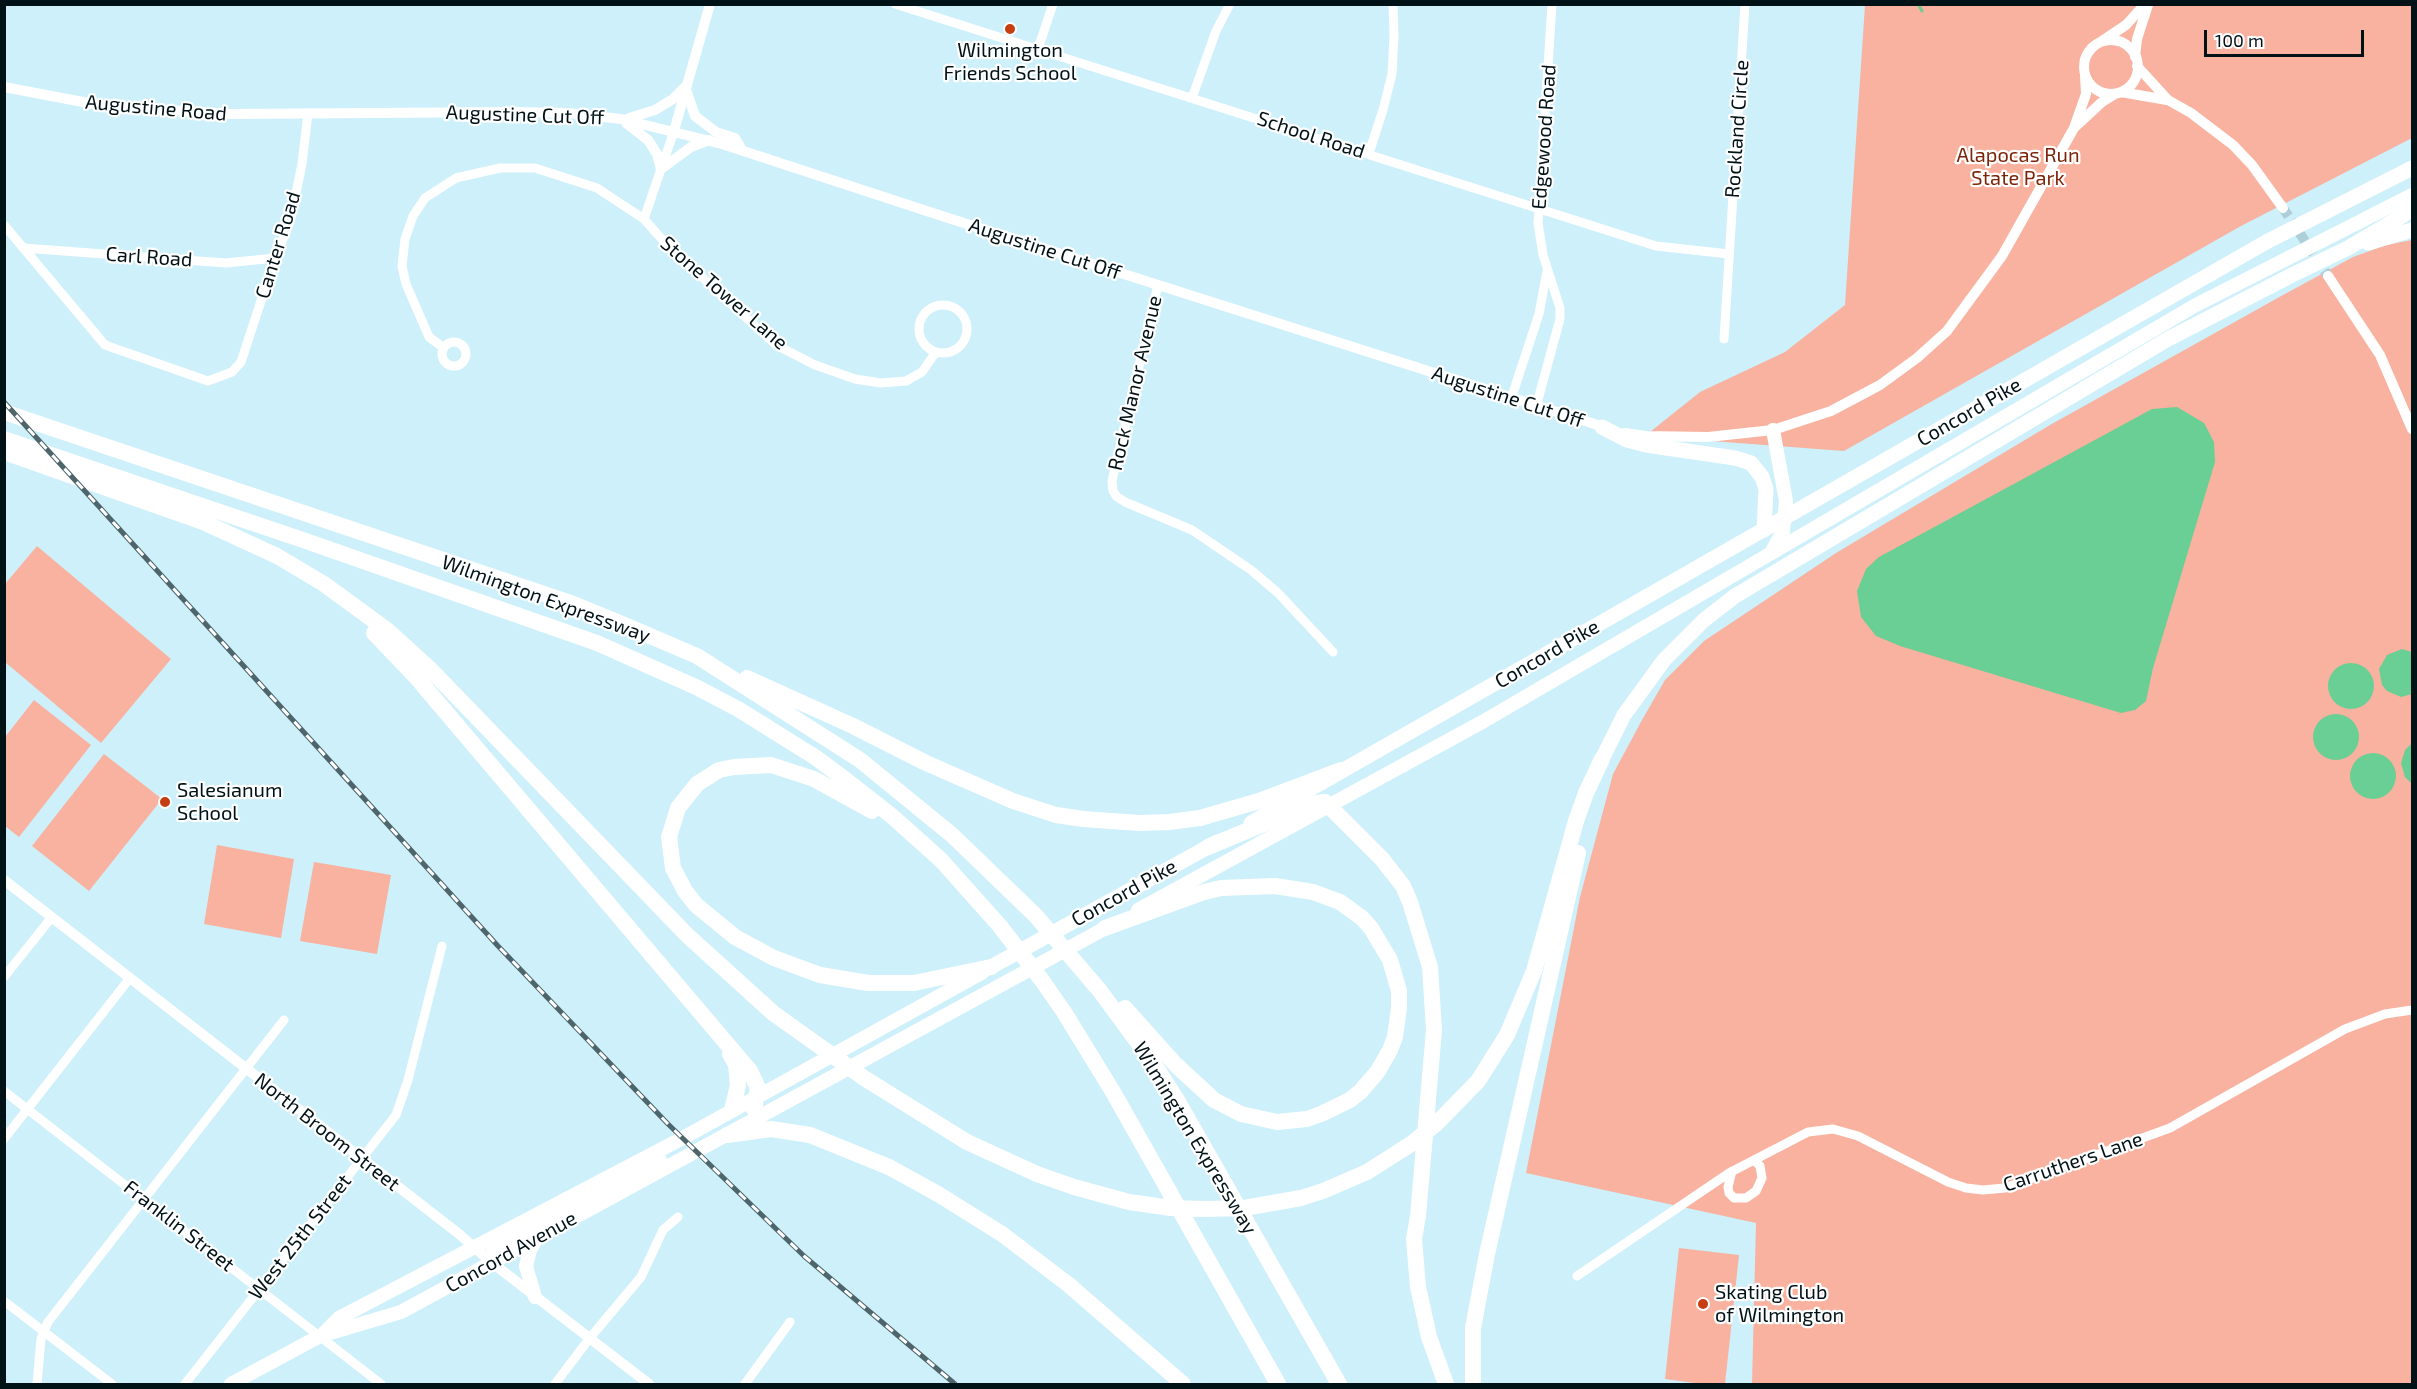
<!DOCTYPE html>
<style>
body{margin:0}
#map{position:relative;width:2417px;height:1389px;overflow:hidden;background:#cef0fa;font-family:"Exo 2",sans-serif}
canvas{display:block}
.frame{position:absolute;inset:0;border:6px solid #011217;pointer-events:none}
.scale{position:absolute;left:2204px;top:30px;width:160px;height:27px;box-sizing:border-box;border:3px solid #011217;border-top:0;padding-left:8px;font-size:18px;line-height:21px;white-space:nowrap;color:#011217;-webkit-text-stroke:4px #fff;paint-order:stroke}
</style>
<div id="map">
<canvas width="2417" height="1389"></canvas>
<div class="frame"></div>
<div class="scale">100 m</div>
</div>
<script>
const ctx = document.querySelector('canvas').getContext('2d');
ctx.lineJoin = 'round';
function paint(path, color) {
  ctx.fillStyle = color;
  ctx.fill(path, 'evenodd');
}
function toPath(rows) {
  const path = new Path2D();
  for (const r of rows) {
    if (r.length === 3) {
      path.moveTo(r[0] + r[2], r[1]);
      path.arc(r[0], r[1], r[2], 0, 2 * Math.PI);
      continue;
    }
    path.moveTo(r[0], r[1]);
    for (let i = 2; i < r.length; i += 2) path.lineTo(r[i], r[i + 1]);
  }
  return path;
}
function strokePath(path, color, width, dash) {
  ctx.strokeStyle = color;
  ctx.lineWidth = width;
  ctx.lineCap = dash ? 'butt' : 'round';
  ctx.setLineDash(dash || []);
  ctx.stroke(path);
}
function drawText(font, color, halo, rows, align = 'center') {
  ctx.font = font + ' "Exo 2",sans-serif';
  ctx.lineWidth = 4.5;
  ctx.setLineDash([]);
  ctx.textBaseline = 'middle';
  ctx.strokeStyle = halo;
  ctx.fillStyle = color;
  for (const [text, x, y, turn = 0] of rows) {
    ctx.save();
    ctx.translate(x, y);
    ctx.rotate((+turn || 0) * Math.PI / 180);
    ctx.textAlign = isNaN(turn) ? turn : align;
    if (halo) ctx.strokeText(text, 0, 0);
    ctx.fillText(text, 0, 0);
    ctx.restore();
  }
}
const green = toPath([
 [1865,5,2412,5,2412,138,2241,226,1844,451,1645,436,1700,392,1785,352,1845,305],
 [2412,240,2412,1384,1752,1384,1756,1223,1526,1173,1580,897,1613,774,1642,720,1665,680,1704,641,1836,553,2050,425,2283,295,2353,257,2386,245],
 [37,546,171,659,101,743,5,662,5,584],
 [34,700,91,745,19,837,5,826,5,737],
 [104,754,162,799,89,891,32,846],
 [217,845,294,859,281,938,204,924],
 [314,862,391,875,377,954,300,941],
 [1679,1248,1739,1255,1725,1384,1695,1384,1695,1383,1665,1379]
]);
const water = toPath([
 [2177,407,2204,423,2214,442,2215,462,2153,668,2146,701,2135,710,2121,713,1900,646,1876,636,1861,617,1857,591,1866,569,1879,557,2152,409],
 [2402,649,2412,652,2412,694,2401,697,2387,691,2382,685,2379,669,2387,655],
 [2351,686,23],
 [2336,737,23],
 [2412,743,2412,784,2405,777,2401,763,2405,750],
 [2373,776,23]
]);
const stream = toPath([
 [1918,4,1922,11]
]);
const tertiaryTunnel = toPath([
 [2283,208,2328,276]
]);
const minor = toPath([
 [895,4,1656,246,1729,254],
 [1038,49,1053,4],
 [1192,98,1216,31,1230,4],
 [1369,153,1383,110,1392,74,1394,37,1393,4],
 [644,219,674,131],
 [4,225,105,345,208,381,232,372,241,362,275,258,290,222,302,164,308,113],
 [23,248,226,263,275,258],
 [1158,285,1112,481,1113,491,1117,497,1125,502,1192,530,1251,570,1278,593,1333,652],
 [943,329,24],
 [1724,339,1745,4],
 [454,354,12],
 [444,348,429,337,406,284,402,266,405,239,413,216,425,198,456,178,500,168,535,168,597,188,644,219,667,245,776,345,815,365,855,379,881,383,906,381,922,372,936,352],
 [1511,399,1539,314,1547,271],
 [1536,407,1560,319,1560,308,1543,255,1538,223,1552,4],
 [4,977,52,917],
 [4,1091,381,1384],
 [4,1139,130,978],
 [1732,1171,1728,1187,1729,1193,1734,1198,1746,1198,1756,1191,1762,1178,1760,1166,1754,1160],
 [1577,1276,1729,1173,1808,1132,1833,1129,1858,1136,1948,1182,1966,1188,1983,1190,2005,1188,2170,1128,2345,1029,2385,1014,2412,1010],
 [4,1301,112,1384],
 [37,1384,41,1339,48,1322,284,1020],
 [185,1384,396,1115,408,1080,442,946],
 [555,1384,589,1339,641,1277,663,1230,678,1217],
 [745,1384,790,1322]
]);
const tertiary = toPath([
 [2111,67,27],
 [2102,41,2126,25,2145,4],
 [2135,57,2137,39,2148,5],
 [2137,66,2168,100,2191,113,2233,145,2252,165,2283,208],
 [4,87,104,106,228,114,513,112,567,113,621,119,722,144,945,217,1607,428],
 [685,87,695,116,716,132,735,138,742,150],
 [2121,92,2167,100],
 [629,118,655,110,673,99,685,87],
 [626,123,648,140,657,154,661,169,691,147,709,140],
 [2076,126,2102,102,2115,94],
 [674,131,710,4],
 [2328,276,2380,355,2412,429],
 [1625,433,1645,436,1708,437,1773,430,1831,411,1880,385,1917,358,1947,331,2002,256,2074,128,2086,94,2085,75],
 [4,880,459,1234,491,1262,649,1384]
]);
const primary = toPath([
 [1772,551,1783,531,1786,501,1773,430],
 [1138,910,1484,721,2196,305,2412,195],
 [491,1262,492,1253,504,1242,660,1160],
 [535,1297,526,1266,530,1250,537,1238],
 [324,1333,339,1318,681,1139,983,972],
 [231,1384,320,1336,401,1312,1113,924]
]);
const trunk = toPath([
 [2368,243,2412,230],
 [1602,427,1627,440,1646,445,1735,458,1751,463,1762,477,1766,489,1764,530],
 [1602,759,1624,715,1664,660,1704,620,1735,596,2168,339,2292,275,2348,248,2412,210],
 [1251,823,2268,241,2412,168],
 [991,967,1217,842]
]);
const motorway = toPath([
 [4,412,568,602,622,624,697,656,860,760,952,835,1036,916,1100,991,1156,1067,1177,1100,1339,1384],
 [4,439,303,540,597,643,696,687,738,709,815,757,846,780,893,817,941,860,999,925,1041,979,1064,1012,1113,1092,1278,1384],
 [4,452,203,522,277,556,324,584,387,630,432,671,687,935,773,1013,864,1078,967,1142,1037,1174,1074,1187,1129,1202,1171,1208,1205,1209,1244,1208,1301,1198,1323,1191,1367,1172,1411,1144,1437,1123,1478,1081,1507,1035,1534,971,1576,821,1586,793,1602,759],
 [374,633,417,678,750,1071,758,1088,754,1109],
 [747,678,853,726,926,763,1013,801,1056,815,1083,819,1140,823,1169,822,1200,818,1259,801,1341,770],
 [872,811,814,779,771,765,734,767,719,770,697,784,678,808,669,837,673,868,685,891,696,905,735,937,774,958,820,975,868,983,914,983,991,967],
 [1208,847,1311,804,1325,802,1382,859,1403,886,1410,902,1430,967,1434,1030,1418,1216,1414,1239,1418,1287,1429,1337,1446,1384],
 [1105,928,1204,892,1221,888,1275,886,1313,892,1340,902,1362,918,1371,928,1390,960,1399,991,1399,1008,1395,1037,1390,1050,1378,1071,1361,1091,1350,1100,1321,1114,1307,1119,1277,1122,1241,1114,1214,1100,1176,1065,1125,1008],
 [730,1054,736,1065,738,1085,732,1110],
 [727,1135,771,1129,810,1135,889,1167,938,1194,1002,1234,1069,1285,1183,1384],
 [1473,1384,1473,1328,1487,1254,1578,853]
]);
const rail = toPath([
 [4,402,498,946,668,1124,804,1256,955,1384]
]);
const markers = [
 [1010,29,6,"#c63d11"],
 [165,802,6,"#c63d11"],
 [1703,1304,6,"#c63d11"]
];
const poiNames = [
 ["Wilmington",1010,50,"center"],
 ["Friends School",1010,73,"center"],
 ["Salesianum",177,790],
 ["School",177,813],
 ["Skating Club",1715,1292],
 ["of Wilmington",1715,1315]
];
const streetNames = [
 ["Augustine Road",156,108,5],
 ["Augustine Cut Off",525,115,2],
 ["Rockland Circle",1737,129,-86],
 ["School Road",1311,135,18],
 ["Edgewood Road",1544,137,-86],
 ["Canter Road",278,245,-73],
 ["Augustine Cut Off",1045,249,18],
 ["Carl Road",149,257,4],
 ["Stone Tower Lane",724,293,41],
 ["Rock Manor Avenue",1135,383,-77],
 ["Augustine Cut Off",1508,397,18],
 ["Concord Pike",1969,412,-30],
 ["Wilmington Expressway",546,599,20],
 ["Concord Pike",1547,654,-30],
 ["Concord Pike",1124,893,-29],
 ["North Broom Street",327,1132,38],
 ["Wilmington Expressway",1195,1138,59],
 ["Carruthers Lane",2073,1162,-19],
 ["Franklin Street",179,1226,38],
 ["West 25th Street",300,1237,-52],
 ["Concord Avenue",511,1252,-29]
];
const parkNames = [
 ["Alapocas Run",2018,155],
 ["State Park",2018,178]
];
paint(green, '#f8b29f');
paint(water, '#6acf94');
strokePath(stream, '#6acf94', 3);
strokePath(tertiaryTunnel, '#afcfd8', 10, [10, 5]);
strokePath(minor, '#fff', 9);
strokePath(tertiary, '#fff', 10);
strokePath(primary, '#fff', 14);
strokePath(trunk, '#fff', 15);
strokePath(motorway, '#fff', 16);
strokePath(rail, '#4e656c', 5);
strokePath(rail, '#fff', 3, [9]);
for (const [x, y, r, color] of markers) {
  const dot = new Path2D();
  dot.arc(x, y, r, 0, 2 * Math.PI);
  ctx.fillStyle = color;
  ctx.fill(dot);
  strokePath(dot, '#fff', 2);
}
drawText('20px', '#011217', '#fff', poiNames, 'left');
drawText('20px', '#011217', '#fff', streetNames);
drawText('20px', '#7c2408', '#fff', parkNames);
</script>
